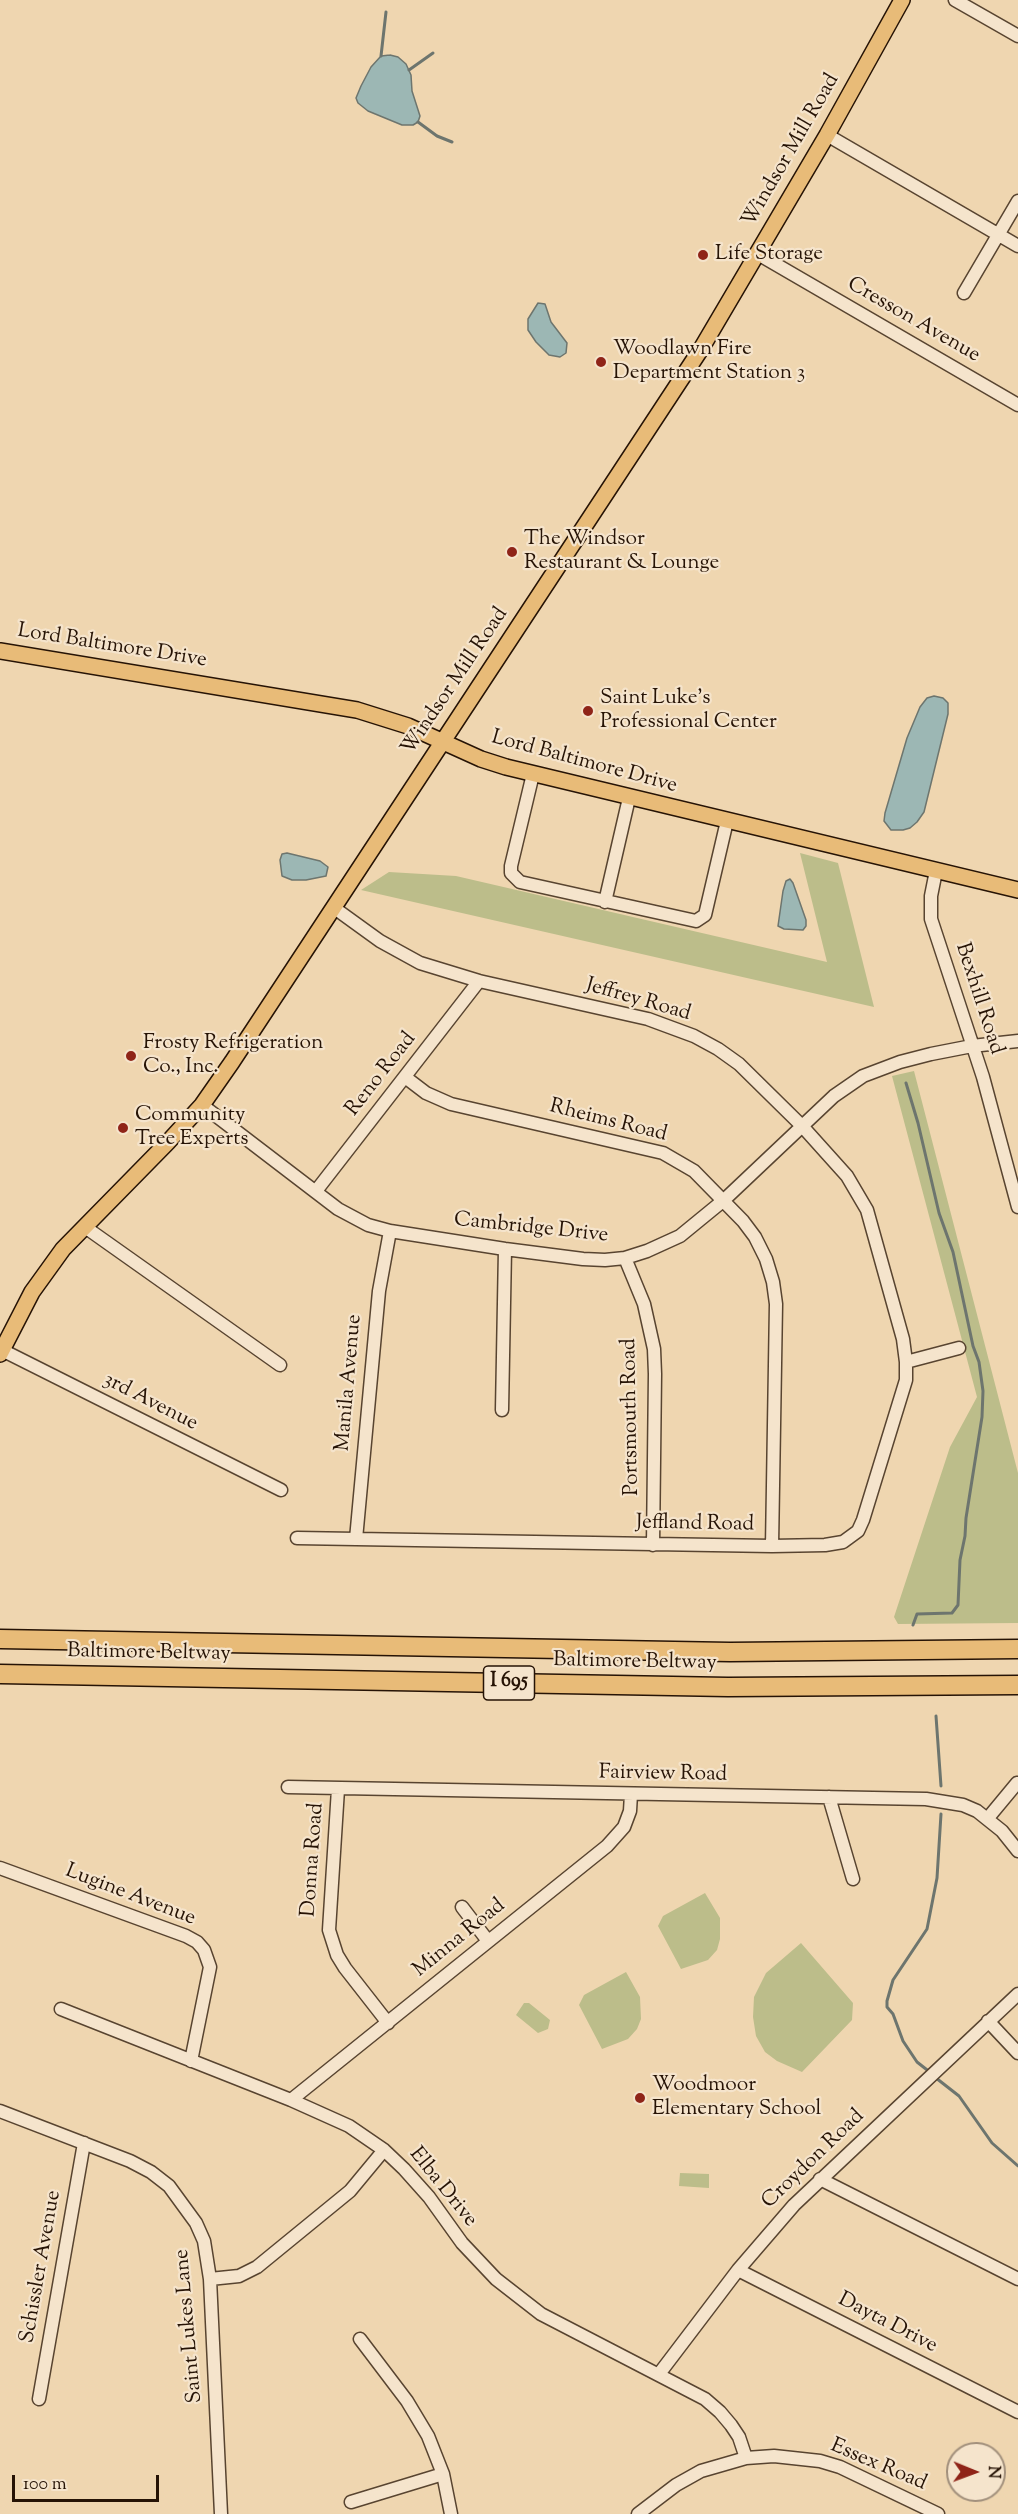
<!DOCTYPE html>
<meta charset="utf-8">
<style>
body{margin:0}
#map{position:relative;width:1018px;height:2514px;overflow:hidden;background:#efd6b0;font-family:"Sorts Mill Goudy",serif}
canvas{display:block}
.north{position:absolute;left:946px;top:2442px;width:60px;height:60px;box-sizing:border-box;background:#f5e4cc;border:2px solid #a2907c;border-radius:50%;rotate:91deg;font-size:16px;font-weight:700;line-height:24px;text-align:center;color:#261305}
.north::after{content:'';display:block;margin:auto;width:21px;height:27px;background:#8f2418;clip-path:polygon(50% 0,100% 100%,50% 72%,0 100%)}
.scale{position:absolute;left:12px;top:2475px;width:147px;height:27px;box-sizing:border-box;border:3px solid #261305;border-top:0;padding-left:8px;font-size:18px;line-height:21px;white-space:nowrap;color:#261305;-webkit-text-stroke:4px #f5e4cc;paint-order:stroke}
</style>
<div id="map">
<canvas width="1018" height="2514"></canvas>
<div class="north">N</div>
<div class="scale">100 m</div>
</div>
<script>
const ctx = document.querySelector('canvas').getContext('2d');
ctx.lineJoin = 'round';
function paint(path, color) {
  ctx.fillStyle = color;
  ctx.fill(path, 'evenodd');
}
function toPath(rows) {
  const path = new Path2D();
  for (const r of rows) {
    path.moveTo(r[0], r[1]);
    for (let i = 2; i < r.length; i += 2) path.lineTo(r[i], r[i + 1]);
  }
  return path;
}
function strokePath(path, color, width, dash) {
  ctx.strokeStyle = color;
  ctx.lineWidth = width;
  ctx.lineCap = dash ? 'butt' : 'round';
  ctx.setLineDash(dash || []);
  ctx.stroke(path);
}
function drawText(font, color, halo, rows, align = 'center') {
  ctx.font = font + ' "Sorts Mill Goudy",serif';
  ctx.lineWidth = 4.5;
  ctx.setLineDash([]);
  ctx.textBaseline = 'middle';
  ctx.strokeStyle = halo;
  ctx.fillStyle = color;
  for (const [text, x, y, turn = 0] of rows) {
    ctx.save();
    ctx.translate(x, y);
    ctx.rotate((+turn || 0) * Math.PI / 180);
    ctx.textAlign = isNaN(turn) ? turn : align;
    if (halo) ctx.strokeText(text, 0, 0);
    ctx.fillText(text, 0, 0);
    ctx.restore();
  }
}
const green = toPath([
 [800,853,838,863,874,1007,361,890,389,872,456,876,827,962],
 [914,1071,1018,1473,1018,1623,898,1624,894,1617,950,1447,977,1397,892,1076],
 [705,1893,720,1918,720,1939,717,1950,708,1960,681,1969,658,1926,663,1916],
 [801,1943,853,2003,852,2020,802,2072,777,2061,765,2052,756,2036,753,2017,754,1997,766,1973],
 [626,1972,640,1997,641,2019,637,2029,628,2039,602,2049,579,2005,584,1995],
 [524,2003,529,2003,550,2020,548,2029,538,2033,516,2015],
 [680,2173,709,2174,709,2188,679,2186]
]);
const water = toPath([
 [390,55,398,57,406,64,411,75,412,91,420,116,418,122,413,125,402,125,368,111,358,103,356,98,361,86,371,67,381,56,390,55],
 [538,303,545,304,551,322,567,343,566,353,560,357,549,355,536,342,528,330,528,319,538,303],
 [934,696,943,698,948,703,948,714,924,812,917,822,910,828,903,830,891,830,884,821,885,813,907,738,920,707,927,698,934,696],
 [287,853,320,861,328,867,326,876,306,880,292,880,282,876,280,860,282,854,287,853],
 [790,879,793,883,806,920,806,926,803,930,784,929,778,926,783,891,786,881,790,879]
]);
const stream = toPath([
 [381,56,386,12],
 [409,70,433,53],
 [418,122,437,136,452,142],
 [906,1083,918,1123,939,1213,953,1252,973,1346,979,1362,983,1391,982,1417,966,1518,965,1536,960,1560,958,1605,952,1613,917,1614,913,1625],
 [936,1716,941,1786],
 [931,2073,917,2062,903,2041,893,2014,887,2007,887,2001,893,1980,927,1929,937,1878,941,1814],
 [936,2078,959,2096,992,2143,1018,2166]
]);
const minor = toPath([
 [955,0,1018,36],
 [827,135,1018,246],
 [758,254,1018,405],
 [964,293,1018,201],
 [533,774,511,866,511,873,520,882,696,921,705,915,727,821],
 [936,871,931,896,931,919,983,1077,1018,1207],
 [605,902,629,798],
 [405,1077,426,1093,451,1104,663,1153,694,1171,743,1221,755,1237,766,1259,773,1282,776,1304,772,1546],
 [202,1105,338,1209,368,1225,390,1231,505,1249,583,1259,605,1260,625,1258,647,1251,680,1236,724,1200,834,1096,863,1076,900,1062,931,1054,972,1046,1018,1041],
 [316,1191,479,981],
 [85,1227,280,1365],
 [625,1258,644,1304,654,1349,655,1374,653,1545],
 [2,1350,281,1490],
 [906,1362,959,1348],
 [502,1410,505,1249],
 [297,1538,772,1546,825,1545,843,1542,858,1531,863,1520,906,1380,906,1362,903,1339,867,1210,847,1176,803,1127,739,1064,718,1049,694,1036,648,1019,479,981,420,963,380,941,333,907],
 [356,1539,379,1291,390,1231],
 [288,1787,926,1799,963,1805,977,1811,1002,1831,1018,1851],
 [338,1789,329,1930,337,1955,345,1968,388,2023],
 [829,1797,853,1879],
 [988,1818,1017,1783],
 [0,1868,186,1936,197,1942,204,1950,210,1967,191,2061],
 [462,1907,488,1941],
 [61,2009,291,2100,349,2126,384,2150,404,2169,429,2197,462,2243,496,2279,541,2314,705,2399,720,2412,731,2425,739,2437,746,2458],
 [988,2021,1018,2053],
 [291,2100,607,1846,624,1827,630,1811,631,1794],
 [0,2111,130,2161,151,2172,169,2186,196,2223,204,2241,210,2279,221,2514],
 [820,2179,1018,2279],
 [738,2270,1018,2412],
 [210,2279,239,2276,257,2267,350,2191,384,2150],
 [360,2339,407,2401,428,2436,443,2474,451,2514],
 [659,2374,738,2270,794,2205,1018,1994],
 [39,2399,84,2143],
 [351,2502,443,2474],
 [638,2514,676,2485,701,2471,746,2458,774,2456,820,2461,840,2467,938,2514]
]);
const major = toPath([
 [0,651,357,710,408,726,481,759,506,767,1018,890],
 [0,1354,32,1292,63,1249,168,1142,202,1105,232,1062,701,349,827,135,902,0]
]);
const highway = toPath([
 [0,1639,730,1652,1018,1649],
 [0,1674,728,1687,1018,1685]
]);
const markers = [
 [703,255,6,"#8f2418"],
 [601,362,6,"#8f2418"],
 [512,552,6,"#8f2418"],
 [588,711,6,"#8f2418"],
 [131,1056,6,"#8f2418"],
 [123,1128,6,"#8f2418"],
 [640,2098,6,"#8f2418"]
];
const shields = [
 [509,1683,51]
];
const shieldNames = [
 ["I 695",509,1683]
];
const streetNames = [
 ["Windsor Mill Road",792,151,-60],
 ["Cresson Avenue",913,321,30],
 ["Lord Baltimore Drive",112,647,9],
 ["Windsor Mill Road",456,682,-56],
 ["Lord Baltimore Drive",584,763,15],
 ["Bexhill Road",978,999,72],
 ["Jeffrey Road",638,1001,16],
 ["Reno Road",382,1075,-52],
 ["Rheims Road",608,1122,14],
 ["Cambridge Drive",531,1229,6],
 ["Manila Avenue",350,1383,-85],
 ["3rd Avenue",150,1403,27],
 ["Portsmouth Road",632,1417,-91],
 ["Jeffland Road",695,1525,1],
 ["Baltimore Beltway",149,1654,1],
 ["Baltimore Beltway",635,1663,1],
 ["Fairview Road",663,1775,1],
 ["Donna Road",314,1860,-86],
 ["Lugine Avenue",130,1896,21],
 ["Minna Road",460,1939,-39],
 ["Croydon Road",814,2160,-44],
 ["Elba Drive",442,2188,51],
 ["Schissler Avenue",42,2267,-80],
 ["Dayta Drive",887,2324,27],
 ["Saint Lukes Lane",190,2326,-95],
 ["Essex Road",878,2466,23]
];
const poiNames = [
 ["Life Storage",715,255],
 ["Woodlawn Fire",613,350],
 ["Department Station 3",613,374],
 ["The Windsor",524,540],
 ["Restaurant & Lounge",524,564],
 ["Saint Luke’s",600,699],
 ["Professional Center",600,723],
 ["Frosty Refrigeration",143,1044],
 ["Co., Inc.",143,1068],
 ["Community",135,1116],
 ["Tree Experts",135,1140],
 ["Woodmoor",652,2086],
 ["Elementary School",652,2110]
];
paint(green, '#bcbd8a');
paint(water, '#9cb7b4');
strokePath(water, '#6d756e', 1.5);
strokePath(stream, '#6d756e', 3);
strokePath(minor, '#584430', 15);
strokePath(major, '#261305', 18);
strokePath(highway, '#261305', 21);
strokePath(minor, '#f5e4cc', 12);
strokePath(major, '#e8bb78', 15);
strokePath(highway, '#e8bb78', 18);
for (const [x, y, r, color] of markers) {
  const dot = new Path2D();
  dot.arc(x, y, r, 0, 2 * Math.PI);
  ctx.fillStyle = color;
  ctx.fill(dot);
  strokePath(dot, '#f5e4cc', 2);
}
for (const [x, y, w] of shields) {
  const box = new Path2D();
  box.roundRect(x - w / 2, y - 17, w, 34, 4.5);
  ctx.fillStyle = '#f5e4cc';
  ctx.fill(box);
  strokePath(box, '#261305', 1.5);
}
drawText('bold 20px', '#261305', null, shieldNames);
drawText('21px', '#261305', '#f5e4cc', streetNames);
drawText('21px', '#261305', '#f5e4cc', poiNames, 'left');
</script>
